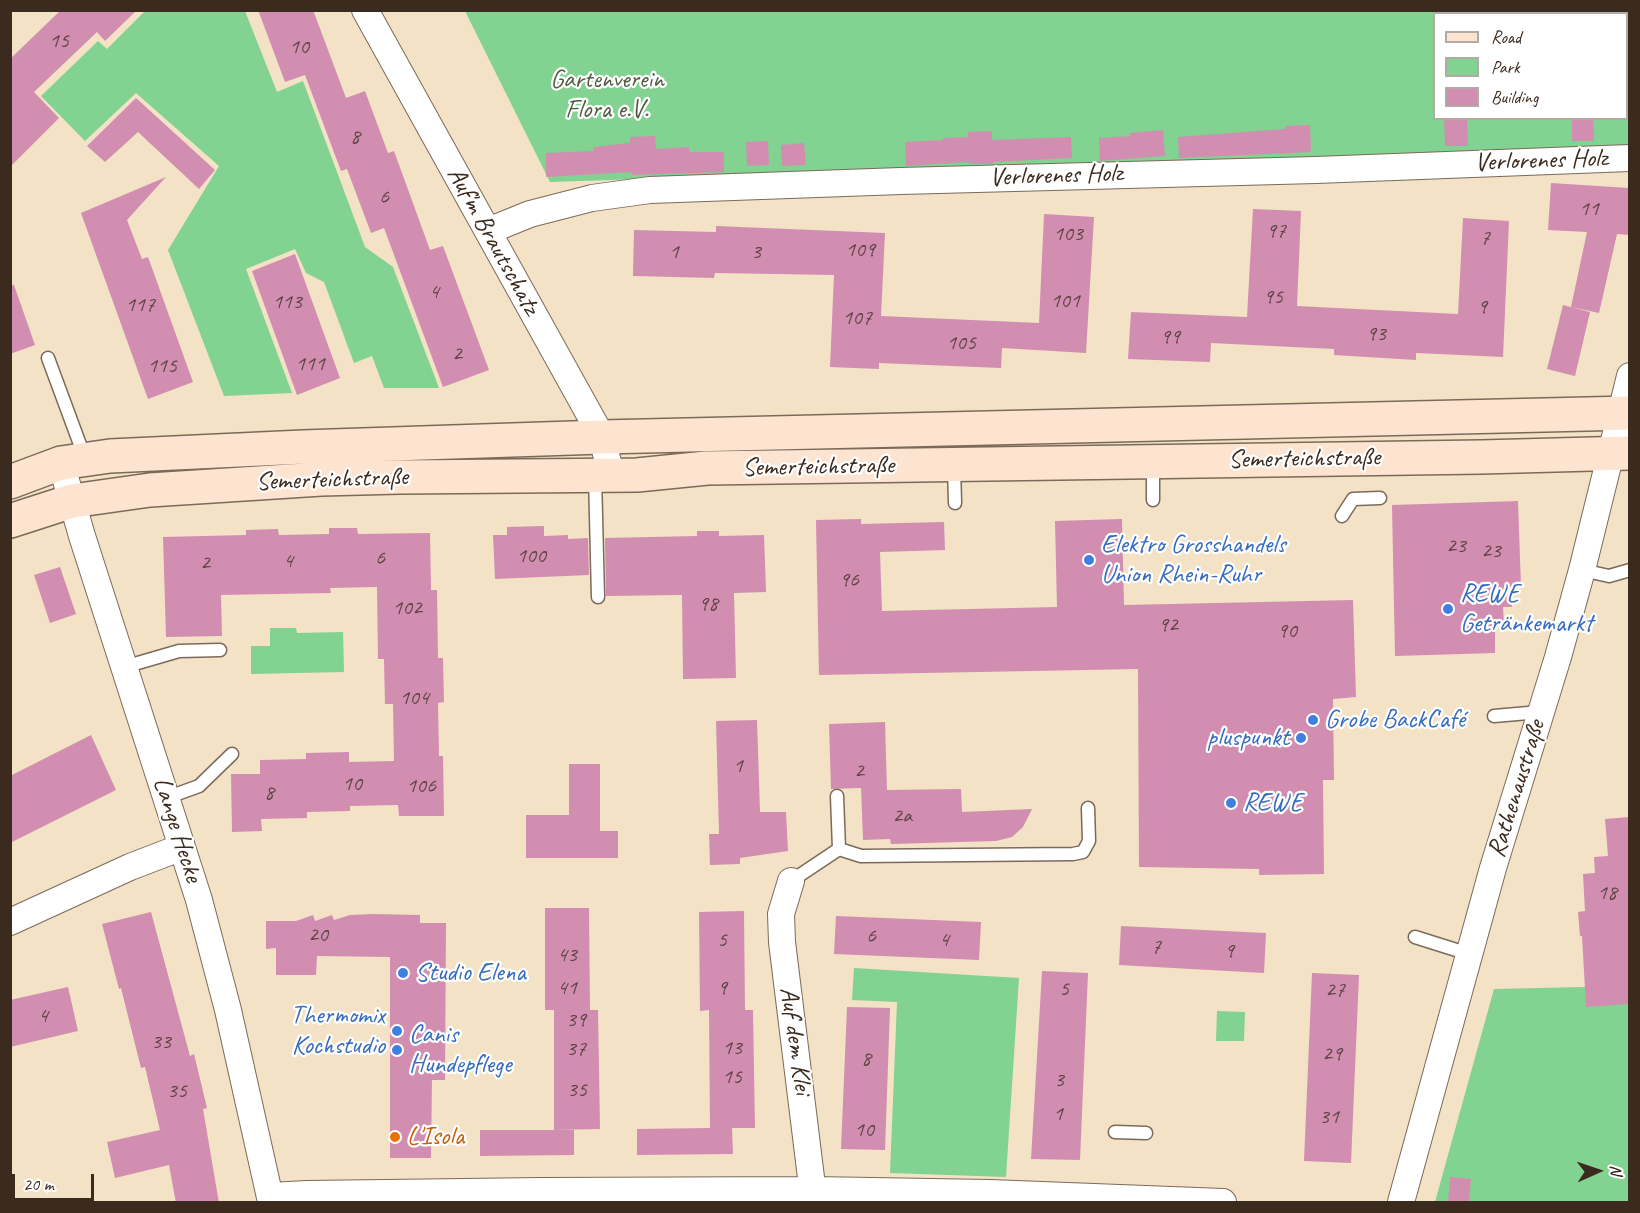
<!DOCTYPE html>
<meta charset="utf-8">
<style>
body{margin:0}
#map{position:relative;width:1640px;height:1213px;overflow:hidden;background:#f3e2c6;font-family:Caveat,sans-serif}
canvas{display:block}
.frame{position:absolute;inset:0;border:12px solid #3b2a1e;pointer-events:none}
.legend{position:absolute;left:1433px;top:12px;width:195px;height:108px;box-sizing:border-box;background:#fff;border:2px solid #b1aaa5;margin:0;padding:8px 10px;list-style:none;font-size:18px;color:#3b2a1e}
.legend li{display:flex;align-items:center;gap:12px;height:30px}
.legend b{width:30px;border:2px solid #b1aaa5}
.north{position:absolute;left:1568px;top:1141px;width:60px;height:60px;-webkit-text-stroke:4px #fff;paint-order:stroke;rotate:87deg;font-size:16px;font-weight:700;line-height:24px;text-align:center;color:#3b2a1e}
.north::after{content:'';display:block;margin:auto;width:21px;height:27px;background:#3b2a1e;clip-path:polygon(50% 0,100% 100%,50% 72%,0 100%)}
.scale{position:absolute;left:12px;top:1174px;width:82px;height:27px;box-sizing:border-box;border:3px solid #3b2a1e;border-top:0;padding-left:8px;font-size:18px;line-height:21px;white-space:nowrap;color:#3b2a1e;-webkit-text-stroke:4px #fff;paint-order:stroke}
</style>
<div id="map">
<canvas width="1640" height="1213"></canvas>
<div class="frame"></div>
<ul class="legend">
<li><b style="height:8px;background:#fde4d0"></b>Road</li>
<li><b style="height:16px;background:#82d292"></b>Park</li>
<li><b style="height:16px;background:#d18eb1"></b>Building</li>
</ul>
<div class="north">N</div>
<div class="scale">20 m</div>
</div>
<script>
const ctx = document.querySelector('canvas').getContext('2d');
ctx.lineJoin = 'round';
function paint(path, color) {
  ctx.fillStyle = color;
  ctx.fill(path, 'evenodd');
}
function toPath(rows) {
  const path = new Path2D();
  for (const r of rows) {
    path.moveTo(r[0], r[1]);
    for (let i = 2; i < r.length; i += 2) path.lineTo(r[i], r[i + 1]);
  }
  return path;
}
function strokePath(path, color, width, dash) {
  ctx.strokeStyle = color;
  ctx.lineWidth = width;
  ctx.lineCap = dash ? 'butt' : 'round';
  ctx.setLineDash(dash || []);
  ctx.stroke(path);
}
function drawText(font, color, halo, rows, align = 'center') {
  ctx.font = font + ' Caveat,sans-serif';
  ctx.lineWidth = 4.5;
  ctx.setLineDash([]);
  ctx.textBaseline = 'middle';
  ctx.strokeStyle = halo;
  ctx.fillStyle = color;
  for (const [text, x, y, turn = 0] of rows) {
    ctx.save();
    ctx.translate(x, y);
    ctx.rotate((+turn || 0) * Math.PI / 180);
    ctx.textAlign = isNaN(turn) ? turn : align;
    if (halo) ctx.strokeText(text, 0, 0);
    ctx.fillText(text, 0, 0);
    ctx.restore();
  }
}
const green = toPath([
 [145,11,245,11,277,92,303,81,365,247,393,267,439,388,384,388,372,356,354,363,324,282,306,273,295,249,246,269,292,393,224,396,168,250,219,166,136,93,85,141,41,96,98,41,107,49],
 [465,11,1629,11,1629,147,550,182],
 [1434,14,1626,14,1626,118,1434,118],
 [270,628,296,628,297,633,343,632,344,672,251,674,251,646,270,646],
 [854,968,1019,978,1006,1177,890,1173,897,1002,852,1000],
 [1629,986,1629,1202,1435,1202,1494,989],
 [1217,1011,1245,1012,1244,1041,1216,1041]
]);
const building = toPath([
 [61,10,137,10,105,41,97,32,34,92,59,118,10,167,10,59],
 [258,10,313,10,346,98,365,91,388,153,394,151,430,250,443,246,489,370,443,387,384,228,371,233,347,169,341,171,305,75,285,82],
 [136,98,215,170,199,189,138,132,105,162,87,146],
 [1444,118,1467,118,1468,146,1445,146],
 [1572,118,1593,118,1594,141,1572,141],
 [1310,125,1311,152,1179,158,1178,137,1285,129,1285,126],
 [1163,130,1165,156,1100,161,1099,138,1130,136,1130,133],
 [992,131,992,140,1071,137,1072,158,993,162,993,164,969,164,968,162,906,166,905,142,943,140,943,138,968,137,968,132],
 [655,136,656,149,689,147,689,152,724,152,724,172,632,175,631,172,546,177,546,153,594,151,593,147,630,143,630,137],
 [768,141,769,165,747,166,746,142],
 [804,143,806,165,782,166,781,145],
 [166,177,127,220,142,259,148,257,193,382,148,399,81,213],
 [1551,183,1629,188,1629,235,1617,234,1599,313,1571,307,1587,232,1548,230],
 [1253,209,1301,211,1297,306,1458,314,1463,218,1509,221,1503,357,1416,353,1416,360,1334,355,1334,349,1211,343,1210,362,1128,359,1131,312,1247,317],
 [1044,214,1094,217,1086,353,1002,348,1001,368,879,363,879,369,830,367,834,275,715,273,714,278,633,276,634,230,716,232,716,226,885,233,881,316,1039,323],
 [295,254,340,378,297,395,252,271],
 [14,285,35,345,10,354,10,286],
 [1563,305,1590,312,1575,376,1547,369],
 [1518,501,1521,587,1510,587,1512,607,1503,607,1504,624,1495,624,1495,653,1395,656,1392,505],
 [861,519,861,524,944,522,945,550,880,552,882,611,1057,607,1055,521,1122,519,1124,605,1353,600,1356,697,1333,699,1334,780,1323,780,1324,874,1259,875,1259,869,1139,867,1138,669,819,675,816,520],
 [544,526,544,536,568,535,568,539,588,538,589,575,495,579,493,535,507,535,507,527],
 [329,528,357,528,358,534,430,533,431,590,437,590,438,658,443,658,444,702,438,703,439,756,443,756,444,816,399,816,398,805,350,806,350,811,307,812,307,818,261,819,262,831,232,832,231,774,260,774,260,760,306,759,306,753,349,752,349,762,394,761,393,704,385,704,384,659,378,659,377,587,330,588,331,593,221,595,222,636,166,637,163,537,246,535,246,530,278,529,279,535,329,534],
 [697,531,719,531,719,536,764,535,766,592,734,593,736,678,683,679,682,595,606,596,605,538,697,536],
 [60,567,76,614,50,623,34,575],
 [757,720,760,812,786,812,788,851,740,858,740,864,710,865,709,834,719,834,716,721],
 [885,722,887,790,961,789,962,812,1032,809,1023,827,1012,837,996,841,891,844,890,839,863,840,861,788,831,789,829,724],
 [91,735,116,790,10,843,10,776],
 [569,764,600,764,600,831,618,831,618,858,526,858,526,815,569,815],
 [1629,817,1629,1004,1586,1007,1582,936,1580,936,1578,912,1585,911,1583,874,1595,873,1594,857,1608,856,1605,819],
 [545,908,589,908,590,1010,598,1010,600,1129,554,1130,554,1010,545,1010],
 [744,911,745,1010,753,1010,755,1128,732,1128,733,1154,637,1155,637,1129,710,1128,709,1010,700,1011,699,912],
 [151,912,190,1056,194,1054,207,1108,203,1109,219,1203,176,1203,169,1165,115,1178,107,1142,160,1130,145,1067,141,1068,121,988,119,989,102,924],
 [373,914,420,915,420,923,446,923,445,1080,432,1080,431,1158,390,1158,390,957,317,956,316,975,276,975,276,948,266,949,266,921,296,921,313,915,315,921,332,915,334,920,350,915],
 [836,916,981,922,979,960,834,954],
 [1121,926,1266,933,1264,973,1119,965],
 [1042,971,1088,973,1080,1160,1031,1159],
 [1312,973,1359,975,1351,1163,1304,1161],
 [68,987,78,1031,10,1047,10,1000],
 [847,1007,890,1008,885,1150,841,1149],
 [480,1130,574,1130,574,1155,480,1156],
 [1450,1177,1471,1179,1469,1203,1448,1203]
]);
const service = toPath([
 [48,358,85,458],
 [1153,463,1153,500],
 [954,466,955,503],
 [595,476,598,597],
 [1342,516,1353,499,1380,498],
 [1582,570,1609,576,1630,570],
 [124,667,179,651,220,650],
 [1494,716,1540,712],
 [166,798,199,786,232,754],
 [839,849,861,856,1073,854,1083,852,1089,841,1088,808],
 [791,881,839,849,837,796],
 [1415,937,1469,954],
 [1115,1132,1146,1133]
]);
const minor = toPath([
 [365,10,602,437,611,475],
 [488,231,530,214,592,198,650,190,901,181,1316,170,1630,158],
 [61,463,82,536,199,900,228,1010,271,1202],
 [791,881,781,914,782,942,814,1202],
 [10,922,130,867,182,847],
 [270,1196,307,1194,543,1191,813,1190,990,1193,1223,1202],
 [1401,1202,1493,868,1558,657,1582,570,1630,376]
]);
const secondary = toPath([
 [10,482,61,463,110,456,303,447,602,437,1630,413],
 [10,521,72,501,150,490,321,479,400,477,637,475,707,468,1481,457,1630,453]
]);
const markers = [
 [1089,560,6,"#3f7fe0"],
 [1448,609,6,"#3f7fe0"],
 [1313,720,6,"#3f7fe0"],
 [1301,738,6,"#3f7fe0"],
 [1231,803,6,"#3f7fe0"],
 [403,973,6,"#3f7fe0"],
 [397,1031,6,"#3f7fe0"],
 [397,1050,6,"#3f7fe0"],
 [395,1137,6,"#e8710a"]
];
const numberNames = [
 ["15",59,41],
 ["10",299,47],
 ["8",355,137],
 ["6",384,197],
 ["11",1589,209],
 ["97",1276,231],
 ["103",1068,234],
 ["7",1485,238],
 ["109",860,250],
 ["1",674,252],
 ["3",756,252],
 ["4",434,292],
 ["95",1273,297],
 ["101",1065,301],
 ["113",287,302],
 ["117",140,305],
 ["9",1482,307],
 ["107",857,318],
 ["93",1376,334],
 ["99",1170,337],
 ["105",961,343],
 ["2",457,354],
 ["111",310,364],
 ["115",162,366],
 ["23",1456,546],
 ["23",1491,551],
 ["100",531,556],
 ["6",380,558],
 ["4",288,561],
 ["2",205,563],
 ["96",849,580],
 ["98",708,604],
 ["102",407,608],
 ["92",1168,625],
 ["90",1287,631],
 ["104",414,698],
 ["1",738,766],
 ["2",859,771],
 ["10",352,784],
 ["106",421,786],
 ["8",269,793],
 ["2a",902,816],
 ["18",1607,893],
 ["20",318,935],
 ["6",871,936],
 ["5",722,940],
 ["4",944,940],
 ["7",1156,947],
 ["9",1229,951],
 ["43",567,955],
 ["41",567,988],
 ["9",722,988],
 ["5",1064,989],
 ["27",1335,990],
 ["4",43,1016],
 ["39",576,1020],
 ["33",161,1042],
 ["13",732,1048],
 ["37",576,1049],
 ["29",1332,1054],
 ["8",866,1059],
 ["15",732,1077],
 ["3",1059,1080],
 ["35",577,1090],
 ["35",177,1091],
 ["1",1058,1114],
 ["31",1329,1117],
 ["10",864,1130]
];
const parkNames = [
 ["Gartenverein",607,80],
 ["Flora e.V.",607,110]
];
const streetNames = [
 ["Verlorenes Holz",1541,161,-2],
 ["Verlorenes Holz",1056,176,-2],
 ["Auf'm Brautschatz",493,241,61],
 ["Semerteichstraße",1304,459,-1],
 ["Semerteichstraße",818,467,-1],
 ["Semerteichstraße",332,480,-2],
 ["Rathenaustraße",1517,789,-73],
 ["Lange Hecke",177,830,72],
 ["Auf dem Klei",795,1041,82]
];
const shopNames = [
 ["Elektro Grosshandels",1101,545],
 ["Union Rhein-Ruhr",1101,575],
 ["REWE",1460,594],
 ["Getränkemarkt",1460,624],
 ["Grobe BackCafé",1325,720],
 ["pluspunkt",1289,738,"right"],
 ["REWE",1243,803],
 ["Studio Elena",415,973],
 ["Thermomix",385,1016,"right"],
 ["Kochstudio",385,1046,"right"],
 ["Canis",409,1035],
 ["Hundepflege",409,1065]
];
const foodNames = [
 ["L'Isola",407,1137]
];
paint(green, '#82d292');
paint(building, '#d18eb1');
strokePath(service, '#7b6a59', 15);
strokePath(minor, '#7b6a59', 28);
strokePath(secondary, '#7b6a59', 36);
strokePath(service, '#fff', 12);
strokePath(minor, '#fff', 26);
strokePath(secondary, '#fde4d0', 33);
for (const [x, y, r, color] of markers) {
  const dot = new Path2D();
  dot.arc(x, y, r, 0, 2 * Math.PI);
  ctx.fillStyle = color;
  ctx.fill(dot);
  strokePath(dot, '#fff', 2);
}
drawText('22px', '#604343', null, numberNames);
drawText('26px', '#505c41', '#fff', parkNames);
drawText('26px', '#3b2a1e', '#fff', streetNames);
drawText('26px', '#366cbe', '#fff', shopNames, 'left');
drawText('26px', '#c56008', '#fff', foodNames, 'left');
</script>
